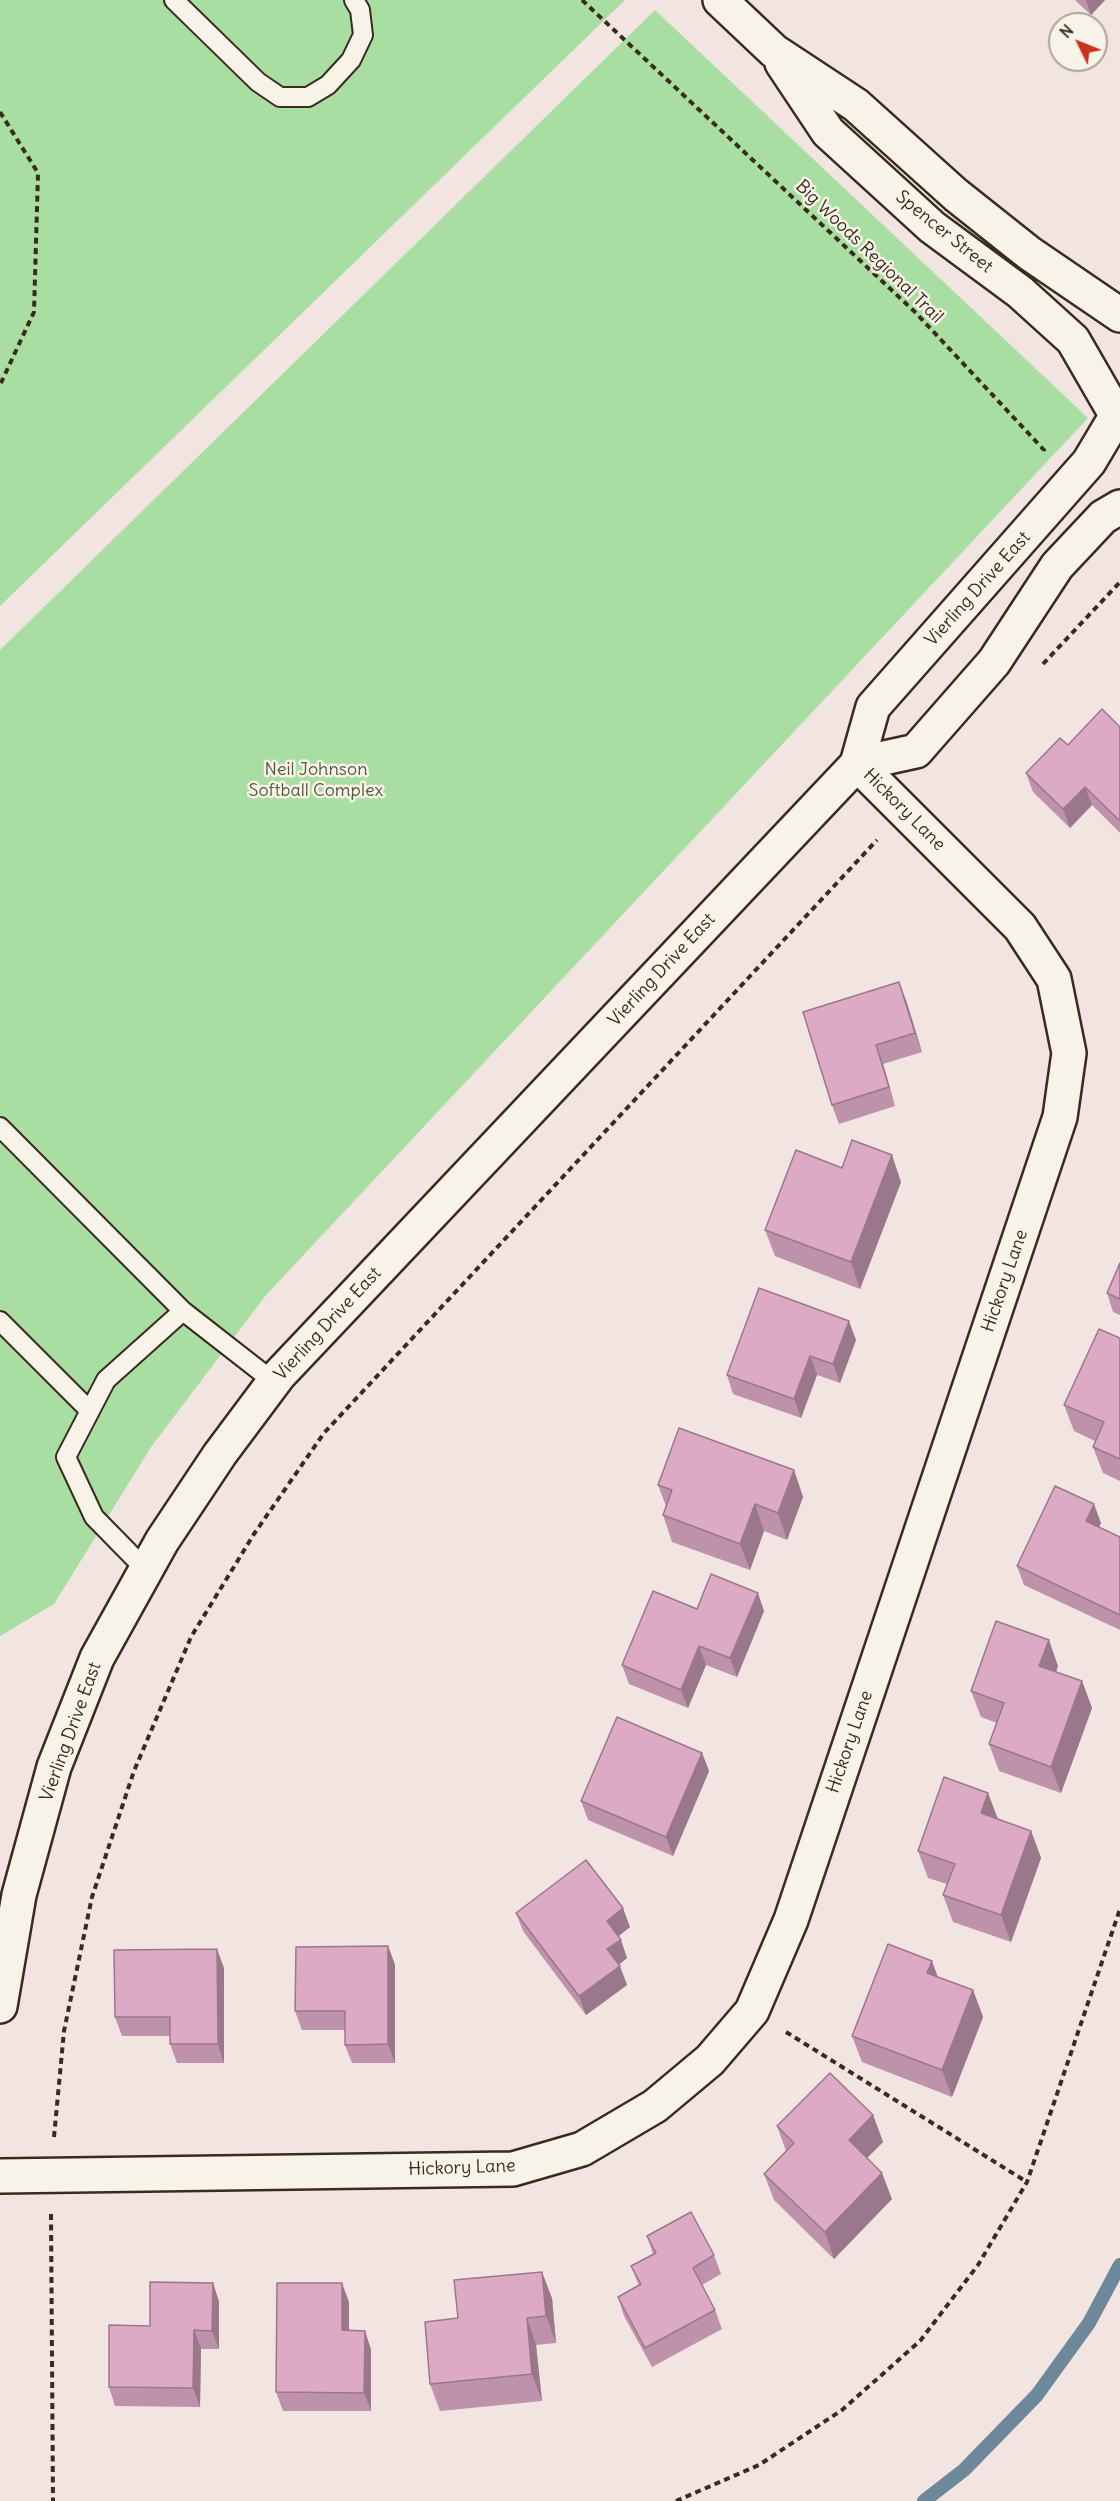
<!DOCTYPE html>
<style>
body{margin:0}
#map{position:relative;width:1120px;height:2501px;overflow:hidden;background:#f2e4e1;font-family:Delius,sans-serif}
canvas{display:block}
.north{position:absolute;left:1048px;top:12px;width:60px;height:60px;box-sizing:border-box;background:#f7f3e8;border:2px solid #aca397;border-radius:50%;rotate:313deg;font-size:16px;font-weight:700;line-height:24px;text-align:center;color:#3b2a1e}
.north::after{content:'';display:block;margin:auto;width:21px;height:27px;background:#c8321e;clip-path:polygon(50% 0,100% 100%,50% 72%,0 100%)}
</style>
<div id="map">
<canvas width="1120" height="2501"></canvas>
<div class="north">N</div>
</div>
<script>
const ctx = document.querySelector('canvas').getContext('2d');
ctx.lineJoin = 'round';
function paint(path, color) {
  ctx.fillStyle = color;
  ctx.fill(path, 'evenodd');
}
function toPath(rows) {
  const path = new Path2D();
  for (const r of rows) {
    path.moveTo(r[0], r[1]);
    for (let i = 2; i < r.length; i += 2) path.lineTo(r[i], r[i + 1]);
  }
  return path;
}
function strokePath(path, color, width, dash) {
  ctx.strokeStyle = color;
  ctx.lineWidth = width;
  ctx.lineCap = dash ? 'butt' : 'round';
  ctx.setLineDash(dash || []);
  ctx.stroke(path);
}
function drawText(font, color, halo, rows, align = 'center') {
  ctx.font = font + ' Delius,sans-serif';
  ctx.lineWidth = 5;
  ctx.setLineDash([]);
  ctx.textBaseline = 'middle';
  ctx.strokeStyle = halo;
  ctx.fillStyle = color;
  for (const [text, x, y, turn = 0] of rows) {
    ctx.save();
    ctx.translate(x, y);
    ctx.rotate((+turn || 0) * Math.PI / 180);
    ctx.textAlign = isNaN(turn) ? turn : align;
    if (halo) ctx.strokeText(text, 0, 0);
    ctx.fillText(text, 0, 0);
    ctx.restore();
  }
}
const green = toPath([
 [0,0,625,0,0,606],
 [655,10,1088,418,266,1295,151,1447,54,1604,0,1636,0,650]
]);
const stream = toPath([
 [924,2501,964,2470,1037,2395,1089,2323,1120,2265]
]);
const path = toPath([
 [582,0,915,312,1044,450,1044,452],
 [0,112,38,173,34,312,0,385],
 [1043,664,1120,582],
 [786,2032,1027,2182],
 [54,2137,64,2031,92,1897,134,1771,191,1637,254,1534,324,1433,877,840],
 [51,2214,53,2501],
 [676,2501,759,2465,842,2410,920,2341,978,2265,1027,2182,1120,1909]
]);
const lane = toPath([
 [174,0,258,82,280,97,308,97,328,85,351,60,363,35,360,10,354,0],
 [0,1127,183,1311],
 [0,1321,90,1411],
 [146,1570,94,1517,66,1457,106,1380,183,1311,274,1382]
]);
const street = toPath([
 [0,2176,513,2169,582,2149,655,2106,710,2060,752,2011,791,1920,1060,1117,1069,1053,1054,979,1020,927,857,764]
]);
const secondary = toPath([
 [720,0,774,51,856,105,956,195,1029,253,1120,315],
 [782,63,828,132,932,227,1020,292,1073,340,1114,411],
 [857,764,916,751,994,662,1057,566,1103,517,1120,507],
 [0,2006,19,1895,54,1767,97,1658,162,1541,220,1454,279,1375,857,764,873,707,1089,462,1114,420]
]);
const wall = toPath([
 [1075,0,1105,0,1091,15],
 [1120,727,1120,833,1092,805,1070,828,1033,792,1026,773,1068,745],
 [906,1000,922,1052,883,1064,895,1106,839,1124,832,1105],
 [842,1168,901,1182,860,1289,775,1256,765,1230],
 [1120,1263,1120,1315,1113,1312,1107,1293],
 [1120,1338,1120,1481,1103,1473,1093,1447,1095,1441,1074,1431,1064,1405],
 [856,1340,840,1383,817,1375,801,1418,733,1394,727,1375],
 [794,1470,803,1497,787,1540,764,1531,750,1570,672,1542,663,1515,666,1506,658,1485],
 [1101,1523,1099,1527,1120,1537,1120,1630,1024,1585,1017,1566],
 [697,1609,764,1611,737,1677,706,1665,688,1708,629,1684,622,1665],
 [1058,1666,1056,1672,1082,1681,1092,1708,1061,1793,999,1771,989,1744,997,1723,981,1717,971,1691],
 [702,1753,709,1771,673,1856,588,1820,581,1801],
 [997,1819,1031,1831,1041,1858,1011,1942,953,1922,943,1895,947,1884,928,1878,918,1851],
 [516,1913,630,1927,618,1936,627,1958,619,1965,627,1985,586,2015,523,1931],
 [388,1946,395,1965,395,2063,352,2063,345,2045,345,2030,302,2030,295,2011],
 [224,1968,224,2063,177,2063,170,2044,170,2036,122,2036,115,2017],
 [938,1977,973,1990,983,2017,952,2097,862,2062,852,2036],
 [873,2115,883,2142,867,2158,892,2199,834,2259,774,2200,764,2174,786,2151,777,2126],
 [647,2236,714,2255,721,2274,702,2285,715,2310,722,2329,652,2367,624,2316,618,2297,639,2286,631,2266,653,2254],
 [213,2283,219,2302,219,2349,201,2349,200,2407,115,2406,109,2387,150,2326],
 [552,2298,556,2343,536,2345,542,2401,440,2411,430,2384,458,2318],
 [349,2302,349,2330,365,2331,371,2350,371,2411,283,2411,276,2392]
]);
const shadedWall = toPath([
 [1086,0,1105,0,1091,15],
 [1085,787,1092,805,1070,828,1063,809],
 [899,982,906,1000,922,1052,915,1033],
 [876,1045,883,1064,895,1106,889,1087],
 [892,1155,901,1182,860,1289,851,1262],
 [849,1321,856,1340,840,1383,833,1364],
 [810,1356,817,1375,801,1418,794,1399],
 [794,1470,803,1497,787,1540,778,1513],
 [755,1504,764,1531,750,1570,740,1544],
 [1094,1504,1101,1523,1093,1539,1086,1521],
 [758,1593,764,1611,737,1677,730,1658],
 [1049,1640,1058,1666,1049,1693,1039,1666],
 [699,1646,706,1665,688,1708,681,1690],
 [1082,1681,1092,1708,1061,1793,1051,1767],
 [702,1753,709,1771,673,1856,666,1837],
 [988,1793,998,1819,981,1813],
 [1031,1831,1041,1858,1011,1942,1001,1915],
 [623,1908,630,1927,614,1940,607,1921],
 [621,1940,627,1958,614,1968,607,1949],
 [388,1946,395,1965,395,2063,388,2044],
 [217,1949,224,1968,224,2063,218,2044],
 [932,1961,942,1988,927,1973],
 [620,1966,627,1985,586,2015,579,1996],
 [973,1990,983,2017,952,2097,942,2070],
 [873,2115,883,2142,858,2167,849,2140],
 [882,2173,892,2199,834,2259,825,2232],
 [542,2272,552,2298,556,2343,546,2316],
 [213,2283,219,2302,219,2349,212,2331],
 [342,2283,349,2302,349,2349,342,2330],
 [527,2318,536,2345,542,2401,532,2374],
 [194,2330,201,2349,200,2407,193,2388],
 [365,2331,371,2350,371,2411,364,2393]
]);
const building = toPath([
 [1102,709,1120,727,1120,819,1119,820,1085,787,1063,809,1026,773,1060,738,1068,745,1102,709],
 [899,982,915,1033,876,1045,889,1087,832,1105,803,1012,899,982],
 [852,1140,892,1155,851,1262,765,1230,796,1150,842,1168,852,1140],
 [1120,1263,1120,1299,1107,1293,1120,1263],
 [759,1288,849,1321,833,1364,810,1356,794,1399,727,1375,759,1288],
 [1099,1329,1120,1338,1120,1459,1093,1447,1104,1422,1064,1405,1099,1329],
 [679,1428,794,1470,778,1513,755,1504,740,1544,663,1515,672,1490,658,1485,679,1428],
 [1055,1486,1094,1504,1086,1521,1120,1537,1120,1615,1017,1566,1055,1486],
 [711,1574,758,1593,730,1658,699,1646,681,1690,622,1665,653,1591,697,1609,711,1574],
 [996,1621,1049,1640,1039,1666,1082,1681,1051,1767,989,1744,1004,1703,971,1691,996,1621],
 [617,1717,702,1753,666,1837,581,1801,617,1717],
 [944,1777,988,1793,981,1813,1031,1831,1001,1915,943,1895,955,1864,918,1851,944,1777],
 [586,1860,623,1908,607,1921,621,1940,607,1949,620,1966,579,1996,516,1913,586,1860],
 [888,1944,932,1961,927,1973,973,1990,942,2070,852,2036,888,1944],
 [388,1946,388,2044,345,2045,345,2011,295,2011,296,1947,388,1946],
 [217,1949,218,2044,170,2044,170,2017,115,2017,114,1950,217,1949],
 [830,2073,873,2115,849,2140,882,2173,825,2232,764,2174,794,2143,777,2126,830,2073],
 [691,2212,714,2255,693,2268,715,2310,645,2348,618,2297,641,2284,631,2266,656,2253,647,2236,691,2212],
 [542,2272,546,2316,527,2318,532,2374,430,2384,425,2322,458,2318,454,2280,542,2272],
 [150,2282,213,2283,212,2331,194,2330,193,2388,109,2387,109,2325,150,2326,150,2282],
 [277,2283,342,2283,342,2330,365,2331,364,2393,276,2392,277,2283]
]);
const streetNames = [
 ["Spencer Street",944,232,39],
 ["Big Woods Regional Trail",869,252,44],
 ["Vierling Drive East",978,589,-48],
 ["Hickory Lane",904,810,45],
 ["Vierling Drive East",662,970,-47],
 ["Hickory Lane",1005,1281,-71],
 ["Vierling Drive East",328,1324,-47],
 ["Vierling Drive East",71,1732,-70],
 ["Hickory Lane",850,1742,-71],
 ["Hickory Lane",462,2168,-2]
];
const parkNames = [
 ["Neil Johnson",316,770],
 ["Softball Complex",316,791]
];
paint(green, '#a8dea1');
strokePath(stream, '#6c889a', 14);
strokePath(lane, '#3b2a1e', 22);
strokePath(street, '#3b2a1e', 38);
strokePath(secondary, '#3b2a1e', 38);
strokePath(path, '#3b2a1e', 4, [6, 4.5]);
strokePath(lane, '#f7f3e8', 18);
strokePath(street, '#f7f3e8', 33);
strokePath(secondary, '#f7f3e8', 33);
paint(wall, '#be92aa');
paint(shadedWall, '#9b778b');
paint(building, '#ddaac6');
strokePath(building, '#9b778b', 1.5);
drawText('18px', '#3b2a1e', '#f7f3e8', streetNames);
drawText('18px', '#56573f', '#f7f3e8', parkNames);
</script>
